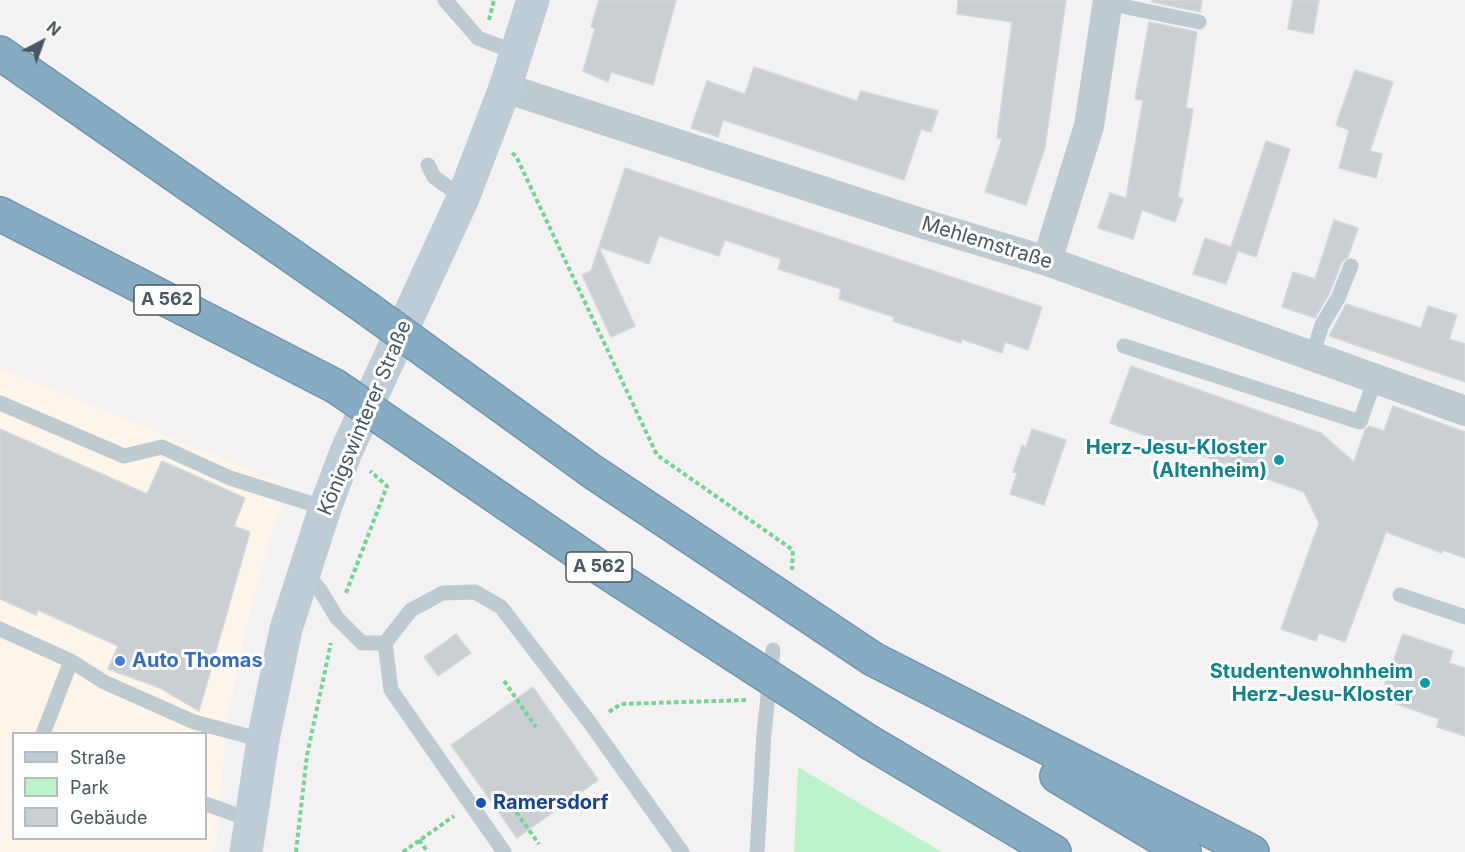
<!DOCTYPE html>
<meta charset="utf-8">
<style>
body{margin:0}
#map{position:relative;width:1465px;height:852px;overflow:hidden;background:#f3f1f1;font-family:Inter,sans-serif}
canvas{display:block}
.legend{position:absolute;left:12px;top:732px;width:195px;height:108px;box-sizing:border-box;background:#fff;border:2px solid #b5bcbf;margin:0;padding:8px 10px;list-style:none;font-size:18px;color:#475860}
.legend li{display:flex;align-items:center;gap:12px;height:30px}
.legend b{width:30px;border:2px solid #b5bcbf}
.north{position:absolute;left:12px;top:12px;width:60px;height:60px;-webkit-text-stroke:4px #fff;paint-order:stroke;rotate:41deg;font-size:16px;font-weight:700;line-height:24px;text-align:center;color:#475860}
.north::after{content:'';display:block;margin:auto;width:21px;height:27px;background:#475860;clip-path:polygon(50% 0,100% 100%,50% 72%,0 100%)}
</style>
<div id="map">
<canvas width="1465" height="852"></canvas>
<ul class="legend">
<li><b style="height:8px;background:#bdccd6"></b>Straße</li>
<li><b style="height:16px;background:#bdf3ca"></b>Park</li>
<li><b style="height:16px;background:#cacfd3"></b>Gebäude</li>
</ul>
<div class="north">N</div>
</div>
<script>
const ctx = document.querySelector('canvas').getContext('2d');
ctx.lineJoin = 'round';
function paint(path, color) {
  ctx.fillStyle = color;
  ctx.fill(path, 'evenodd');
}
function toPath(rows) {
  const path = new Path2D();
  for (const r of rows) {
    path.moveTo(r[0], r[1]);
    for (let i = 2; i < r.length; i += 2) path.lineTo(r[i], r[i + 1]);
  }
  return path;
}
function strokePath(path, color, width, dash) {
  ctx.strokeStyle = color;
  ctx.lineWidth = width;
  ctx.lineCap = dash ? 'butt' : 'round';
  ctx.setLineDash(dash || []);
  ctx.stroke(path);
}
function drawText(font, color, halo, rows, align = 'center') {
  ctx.font = font + ' Inter,sans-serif';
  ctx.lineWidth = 6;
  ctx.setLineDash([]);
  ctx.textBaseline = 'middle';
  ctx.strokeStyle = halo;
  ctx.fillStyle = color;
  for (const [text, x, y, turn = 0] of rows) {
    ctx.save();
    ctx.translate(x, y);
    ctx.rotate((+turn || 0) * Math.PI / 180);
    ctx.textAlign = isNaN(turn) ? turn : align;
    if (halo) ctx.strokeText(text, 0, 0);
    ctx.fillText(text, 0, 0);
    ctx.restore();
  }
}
const commercial = toPath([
 [0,368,292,487,273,528,251,610,228,712,215,852,0,852],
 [14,734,206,734,206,838,14,838]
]);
const green = toPath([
 [798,767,942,852,794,852]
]);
const building = toPath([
 [599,0,676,0,653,85,611,72,608,82,583,71,595,28,591,27,599,0],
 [958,0,1066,0,1045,147,1026,205,985,192,1002,139,997,138,1012,22,957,14,958,0],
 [1152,0,1202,0,1200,12,1152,2,1152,0],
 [1293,0,1319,0,1313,34,1288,29,1293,0],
 [1149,22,1197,32,1186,108,1193,109,1178,197,1183,199,1175,222,1142,210,1133,239,1098,228,1110,193,1126,198,1143,100,1135,99,1149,22],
 [754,67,857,101,861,91,938,111,931,132,921,129,904,180,723,120,718,137,691,128,707,81,745,94,754,67],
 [1355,70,1393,82,1370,151,1382,154,1376,178,1339,168,1349,130,1336,125,1355,70],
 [1266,141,1290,149,1256,257,1238,251,1226,284,1193,274,1205,238,1231,247,1266,141],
 [625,168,1042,307,1028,350,1005,342,1002,353,962,339,961,343,893,321,894,317,839,299,841,289,778,269,781,259,725,240,719,256,659,236,649,264,599,247,635,326,611,337,582,275,591,271,625,168],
 [1334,220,1358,228,1348,257,1342,262,1329,294,1315,318,1282,307,1293,272,1315,279,1334,220],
 [1346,304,1421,328,1428,306,1457,315,1449,339,1465,344,1465,382,1329,336,1346,304],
 [1131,366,1321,433,1354,462,1365,430,1369,426,1384,431,1393,406,1465,432,1465,558,1443,550,1442,553,1386,532,1345,642,1319,633,1316,641,1281,629,1319,523,1304,492,1110,423,1131,366],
 [0,429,147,494,162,461,245,498,234,526,250,532,199,711,160,688,108,669,118,646,38,610,36,615,0,599,0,429],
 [1032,429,1066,440,1044,505,1010,494,1017,473,1013,472,1022,445,1026,447,1032,429],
 [456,634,471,653,438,676,424,657,456,634],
 [1403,634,1453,651,1449,663,1465,668,1465,736,1437,727,1439,719,1380,698,1403,634],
 [533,687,598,780,517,838,451,745,533,687]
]);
const path = toPath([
 [489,20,494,0],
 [512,153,516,156,657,455,793,550,792,570],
 [346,593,387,486,370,471],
 [504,681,536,727],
 [609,712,621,704,747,700],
 [503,794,539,844],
 [419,840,428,852],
 [296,852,307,755,331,643],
 [403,852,454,816]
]);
const service = toPath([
 [445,0,478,38,517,53],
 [1107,3,1199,22],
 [428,165,434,177,463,198],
 [1124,346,1360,422,1375,379],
 [1312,356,1322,325,1338,298,1351,266],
 [0,403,124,456,162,447,230,478,325,508],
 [305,572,320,590,337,618,362,643,385,643],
 [1400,595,1465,617],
 [0,629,71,661,104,682,194,722,263,740],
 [43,734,71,661],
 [206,804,251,820],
 [504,852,391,690,385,643,411,610,443,593,475,592,501,607,590,723,682,852],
 [757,852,764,733,773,650]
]);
const minor = toPath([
 [505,88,924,224,1047,261,1465,411],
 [1047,261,1089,126,1108,0]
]);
const secondary = toPath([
 [246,852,263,740,286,629,325,508,346,452,463,198,505,88,533,0]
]);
const motorway = toPath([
 [0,53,365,307],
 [0,214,335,386],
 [873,659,1252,852],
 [869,742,1054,852],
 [1057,776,1184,852]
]);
const motorwayBridge = toPath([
 [365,307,593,472,873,659],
 [335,386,599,567,869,742]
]);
const markers = [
 [1279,460,6,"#0f9aa8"],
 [120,661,6,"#3f7fe0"],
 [1425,683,6,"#0f9aa8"],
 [481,803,6,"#1a4fb4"]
];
const shields = [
 [167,300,66],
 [599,567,66]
];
const shieldNames = [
 ["A 562",167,300],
 ["A 562",599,567]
];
const streetNames = [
 ["Mehlemstraße",987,243,17],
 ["Königswinterer Straße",365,418,-67]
];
const cultureNames = [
 ["Herz-Jesu-Kloster",1267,448],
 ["(Altenheim)",1267,471],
 ["Studentenwohnheim",1413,672],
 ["Herz-Jesu-Kloster",1413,695]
];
const shopNames = [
 ["Auto Thomas",132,661]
];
const transitNames = [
 ["Ramersdorf",493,803]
];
paint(commercial, '#fdf5ea');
paint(green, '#bdf3ca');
paint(building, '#cacfd3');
strokePath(building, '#d4d8dc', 1.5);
strokePath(motorway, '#7097af', 36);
strokePath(path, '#72d495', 4, [4.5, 3]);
strokePath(service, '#bdcbd1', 15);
strokePath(minor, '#bdcbd1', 30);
strokePath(secondary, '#bdccd6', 33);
strokePath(motorway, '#85acc3', 33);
strokePath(motorwayBridge, '#7097af', 36, []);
strokePath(motorwayBridge, '#85acc3', 33);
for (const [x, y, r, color] of markers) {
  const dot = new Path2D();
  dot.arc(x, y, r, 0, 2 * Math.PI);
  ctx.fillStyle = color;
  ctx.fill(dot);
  strokePath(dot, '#fff', 2);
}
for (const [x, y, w] of shields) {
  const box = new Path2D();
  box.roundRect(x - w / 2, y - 15, w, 30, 4.5);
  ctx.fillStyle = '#fff';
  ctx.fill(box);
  strokePath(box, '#475860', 1.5);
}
drawText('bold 18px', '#475860', null, shieldNames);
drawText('20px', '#475860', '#fff', streetNames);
drawText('bold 20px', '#0d838f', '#fff', cultureNames, 'right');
drawText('bold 20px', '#366cbe', '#fff', shopNames, 'left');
drawText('bold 20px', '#164399', '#fff', transitNames, 'left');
</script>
